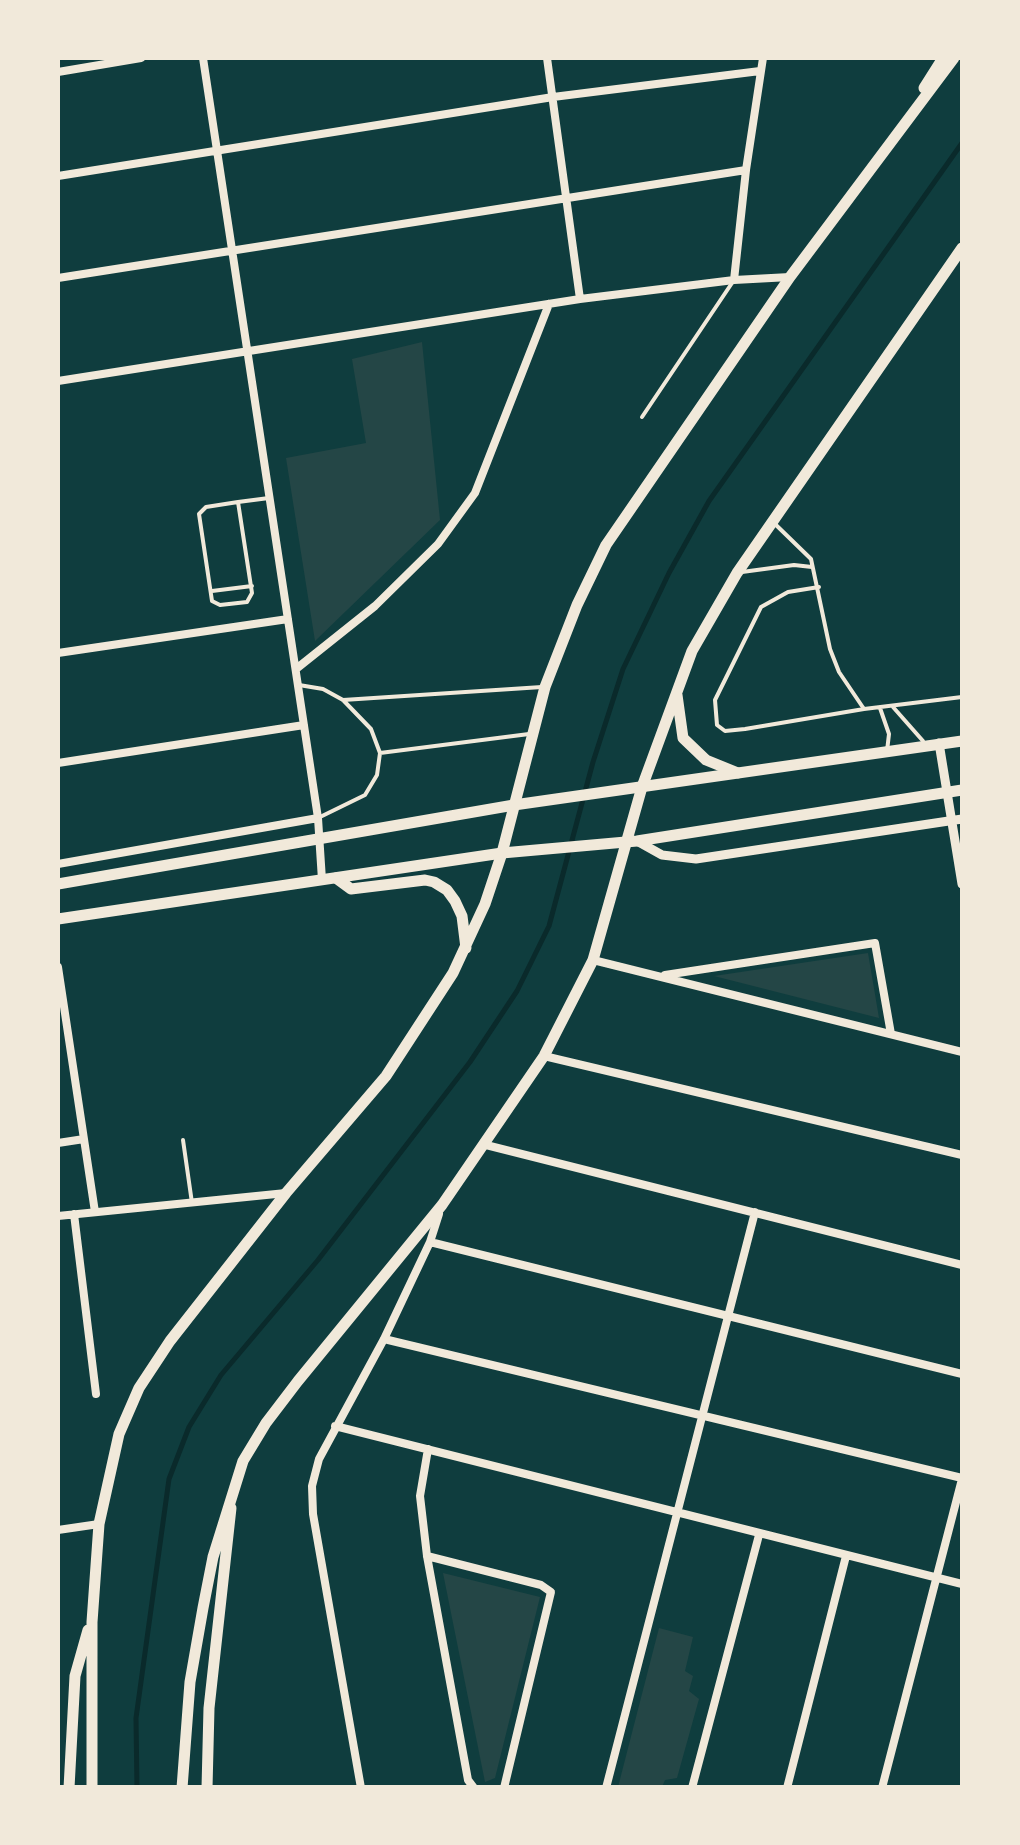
<!DOCTYPE html>
<style>
body{margin:0}
#map{position:relative;width:1020px;height:1845px;overflow:hidden;background:#0f3d3e;font-family:"PT Sans",sans-serif}
canvas{display:block}
.frame{position:absolute;inset:0;border:60px solid #f1e9da;pointer-events:none}
</style>
<div id="map">
<canvas width="1020" height="1845"></canvas>
<div class="frame"></div>
</div>
<script>
const ctx = document.querySelector('canvas').getContext('2d');
ctx.lineJoin = 'round';
function paint(path, color) {
  ctx.fillStyle = color;
  ctx.fill(path, 'evenodd');
}
function toPath(rows) {
  const path = new Path2D();
  for (const r of rows) {
    path.moveTo(r[0], r[1]);
    for (let i = 2; i < r.length; i += 2) path.lineTo(r[i], r[i + 1]);
  }
  return path;
}
function strokePath(path, color, width, dash) {
  ctx.strokeStyle = color;
  ctx.lineWidth = width;
  ctx.lineCap = dash ? 'butt' : 'round';
  ctx.setLineDash(dash || []);
  ctx.stroke(path);
}
const green = toPath([
 [422,342,440,520,315,641,286,458,366,443,352,359],
 [868,953,879,1018,714,976],
 [443,1573,540,1597,495,1778,485,1782],
 [659,1628,693,1637,685,1671,693,1676,689,1691,699,1699,677,1778,665,1780,662,1787,618,1787]
]);
const stream = toPath([
 [137,1788,136,1718,169,1479,189,1427,221,1375,318,1260,470,1062,517,991,549,926,593,762,623,669,669,573,709,501,962,143]
]);
const service = toPath([
 [642,417,734,280],
 [238,502,252,593,247,602,220,605,212,601,199,514,206,507,238,502,269,498],
 [776,525,811,559,830,649,839,672,864,709,962,697],
 [742,572,794,565,812,567],
 [819,587,788,592,761,607,715,700,717,725,725,731,745,729,864,709],
 [212,591,252,586],
 [299,685,323,689,343,700,371,729,380,753,377,775,365,795,318,818],
 [343,700,542,687],
 [893,707,923,741],
 [880,708,889,734,887,751],
 [380,753,529,734],
 [183,1140,192,1203]
]);
const minor = toPath([
 [203,58,318,818,322,880],
 [547,58,580,299],
 [58,72,141,58],
 [58,176,553,97,760,71],
 [58,278,746,170],
 [734,280,746,170,763,58],
 [58,381,580,299,734,280,790,277],
 [58,653,288,619],
 [296,669,375,606,438,544,475,493,549,304],
 [58,763,304,725],
 [58,864,318,818],
 [593,960,962,1052],
 [58,967,95,1212],
 [665,975,875,943,891,1034],
 [544,1056,962,1155],
 [58,1143,84,1139],
 [486,1145,962,1265],
 [74,1214,96,1394],
 [58,1216,286,1193],
 [430,1242,962,1374],
 [384,1339,962,1478],
 [335,1426,962,1584],
 [428,1449,420,1496,427,1556,468,1780,474,1788],
 [58,1530,99,1524],
 [427,1556,541,1585,551,1592,504,1788],
 [361,1788,313,1514,312,1486,319,1459,384,1339,430,1242,439,1214],
 [606,1788,755,1212],
 [692,1788,759,1535],
 [787,1788,846,1556],
 [882,1788,962,1479]
]);
const tertiary = toPath([
 [939,743,962,884],
 [637,841,662,855,696,859,962,819]
]);
const primary = toPath([
 [58,884,514,805,962,741],
 [58,919,502,853,637,841,962,790]
]);
const trunk = toPath([
 [924,88,943,58],
 [677,695,683,738,706,760,738,773],
 [336,878,351,889,425,880,434,882,447,890,455,901,462,916,466,948],
 [69,1788,75,1676,88,1630],
 [92,1788,92,1622,99,1524,119,1434,139,1388,170,1341,286,1193,386,1076,453,973,485,904,502,853,545,687,577,605,606,545,790,277,954,58],
 [182,1788,190,1682,203,1608,213,1557,243,1461,266,1423,298,1381,442,1205,544,1056,593,960,642,787,692,651,737,573,962,248],
 [207,1788,209,1708,231,1508]
]);
paint(green, '#244646');
strokePath(stream, '#0a2a2b', 5);
strokePath(service, '#f1e9da', 4);
strokePath(minor, '#f1e9da', 8);
strokePath(tertiary, '#f1e9da', 9);
strokePath(primary, '#f1e9da', 11);
strokePath(trunk, '#f1e9da', 11);
</script>
